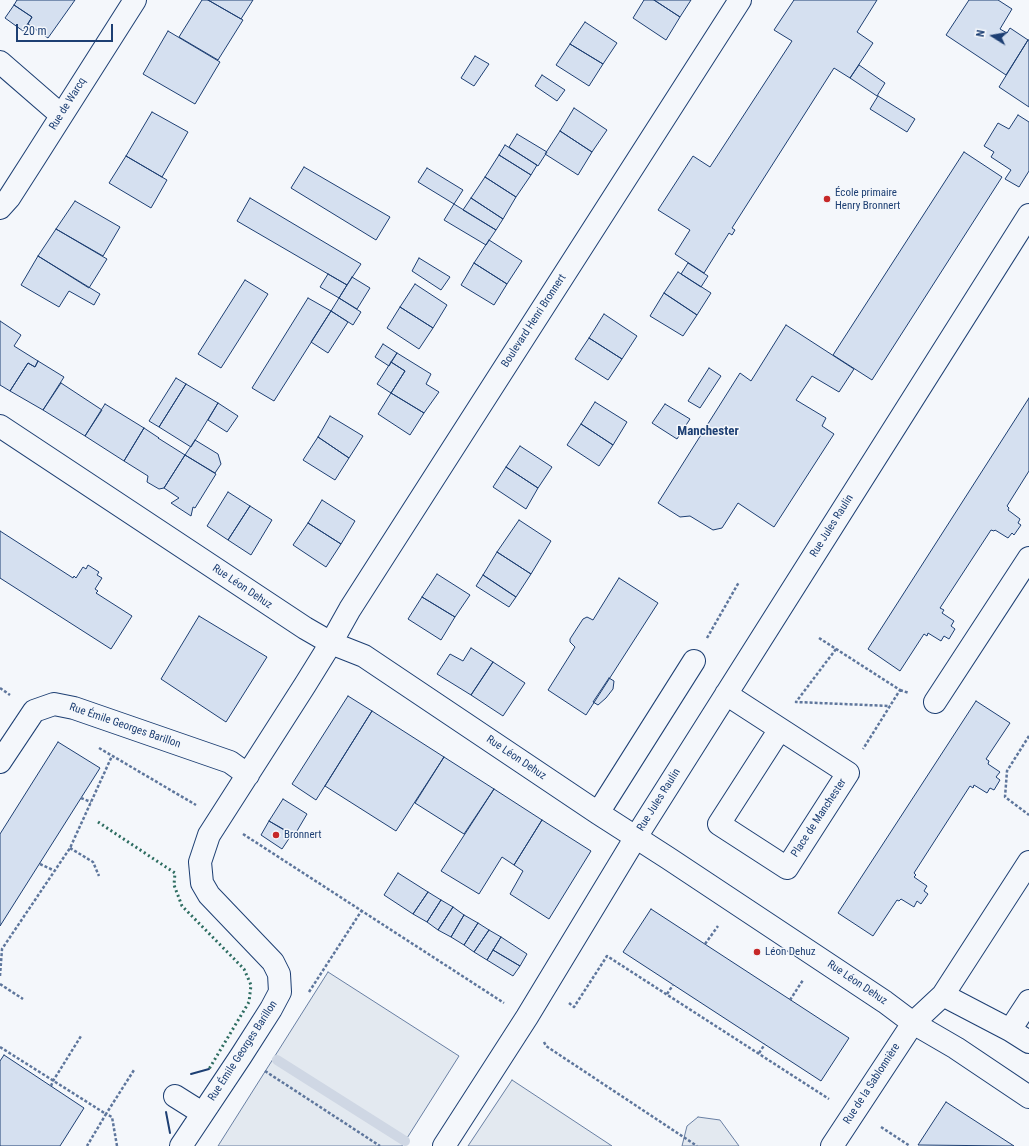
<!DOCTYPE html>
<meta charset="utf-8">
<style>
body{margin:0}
#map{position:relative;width:1029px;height:1146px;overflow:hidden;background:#f4f7fb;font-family:"Roboto Condensed",sans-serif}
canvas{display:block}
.north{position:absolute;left:973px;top:16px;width:40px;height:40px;-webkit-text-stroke:3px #f4f7fb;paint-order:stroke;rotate:281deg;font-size:11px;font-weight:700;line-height:16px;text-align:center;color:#1d3f73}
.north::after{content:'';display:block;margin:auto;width:14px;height:18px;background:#1d3f73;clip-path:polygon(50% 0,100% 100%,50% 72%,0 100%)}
.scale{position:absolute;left:16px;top:24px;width:97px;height:18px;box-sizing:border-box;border:2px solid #1d3f73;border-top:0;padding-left:5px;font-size:12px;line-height:14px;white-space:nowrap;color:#1d3f73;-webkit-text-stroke:3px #f4f7fb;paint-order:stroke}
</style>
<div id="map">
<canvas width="1029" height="1146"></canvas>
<div class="north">N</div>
<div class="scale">20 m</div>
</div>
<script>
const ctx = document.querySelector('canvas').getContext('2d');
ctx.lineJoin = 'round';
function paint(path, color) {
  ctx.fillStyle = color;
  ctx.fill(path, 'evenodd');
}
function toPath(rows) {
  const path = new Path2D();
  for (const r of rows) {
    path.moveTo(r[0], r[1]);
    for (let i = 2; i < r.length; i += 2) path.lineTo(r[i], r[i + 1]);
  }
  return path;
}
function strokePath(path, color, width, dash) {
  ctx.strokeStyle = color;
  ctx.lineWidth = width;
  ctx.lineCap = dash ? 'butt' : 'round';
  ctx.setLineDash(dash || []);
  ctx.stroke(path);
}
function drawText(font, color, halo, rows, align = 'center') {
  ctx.font = font + ' "Roboto Condensed",sans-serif';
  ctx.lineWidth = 3;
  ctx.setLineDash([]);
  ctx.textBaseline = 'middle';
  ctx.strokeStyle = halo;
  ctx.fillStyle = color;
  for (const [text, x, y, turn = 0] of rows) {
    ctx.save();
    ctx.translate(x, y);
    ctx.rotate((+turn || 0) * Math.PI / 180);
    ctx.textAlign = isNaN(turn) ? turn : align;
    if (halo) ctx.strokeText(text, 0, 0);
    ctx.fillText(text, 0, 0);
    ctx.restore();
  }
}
const green = toPath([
 [328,972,459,1056,402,1146,218,1146,328,972],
 [512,1080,612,1146,468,1146,512,1080],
 [698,1117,720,1120,739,1146,682,1146,687,1126,698,1117]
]);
const stream = toPath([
 [277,1060,405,1141]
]);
const building = toPath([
 [17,0,75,0,48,38,28,24,32,17,14,5,17,0],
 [202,0,208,0,243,20,218,60,179,37,202,0],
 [208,0,253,0,241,19,208,0],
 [644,0,654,0,680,17,666,40,633,18,644,0],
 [654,0,691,0,680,17,654,0],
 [794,0,877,0,857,32,873,43,850,78,834,68,732,228,735,230,732,235,729,233,704,273,675,254,690,230,658,210,693,156,710,167,792,41,774,30,794,0],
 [969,0,998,0,1012,9,1000,29,1007,33,1010,28,1028,40,1006,75,946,35,969,0],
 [14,5,32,17,23,31,5,18,14,5],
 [585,22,617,43,603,64,570,44,585,22],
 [168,31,220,62,195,104,143,74,168,31],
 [1028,40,1029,40,1029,107,999,87,1028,40],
 [570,44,603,64,589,86,556,65,570,44],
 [475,56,489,64,474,86,461,78,475,56],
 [859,65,885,83,877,96,850,78,859,65],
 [542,75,565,90,557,101,535,86,542,75],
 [878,96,915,119,907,132,870,109,878,96],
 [574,108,607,130,592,152,560,131,574,108],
 [152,112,188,132,162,177,126,156,152,112],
 [1018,115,1029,122,1029,171,1019,187,1005,179,1011,170,991,157,994,152,984,146,998,123,1009,129,1018,115],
 [560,131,592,152,578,175,545,154,560,131],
 [517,134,547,152,538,166,509,147,517,134],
 [505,145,537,165,531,175,499,155,505,145],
 [964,152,1002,177,872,380,833,355,964,152],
 [499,155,531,175,516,197,485,177,499,155],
 [126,156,167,180,151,208,109,183,126,156],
 [304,167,390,217,376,240,291,188,304,167],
 [427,168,463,190,454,204,418,182,427,168],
 [485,177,516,197,503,219,471,198,485,177],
 [250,198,361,264,347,285,237,221,250,198],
 [471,198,503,219,496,230,463,210,471,198],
 [75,201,120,227,103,256,56,229,75,201],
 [454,204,496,230,486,245,444,220,454,204],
 [56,229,107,259,89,288,38,256,56,229],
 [489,240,522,261,507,284,474,263,489,240],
 [38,256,100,294,94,305,69,291,59,307,21,285,38,256],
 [419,258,450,277,441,290,412,271,419,258],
 [474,263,507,284,494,305,461,285,474,263],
 [688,263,708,276,701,287,681,274,688,263],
 [678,272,711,293,697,315,664,293,678,272],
 [328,274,347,285,339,298,320,287,328,274],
 [352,277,370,288,357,309,339,298,352,277],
 [245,280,268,294,221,368,198,354,245,280],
 [415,284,447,305,433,328,400,307,415,284],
 [664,293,697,315,683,336,650,316,664,293],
 [308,298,331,311,274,401,252,388,308,298],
 [339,298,361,312,353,325,331,311,339,298],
 [400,307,433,328,419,349,387,328,400,307],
 [331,311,348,322,328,353,311,342,331,311],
 [604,314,637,336,622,359,589,338,604,314],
 [0,321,21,335,14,346,38,361,35,367,28,363,10,391,0,385,0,321],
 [786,325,854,369,839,392,812,376,796,400,826,418,822,426,834,434,774,527,738,503,722,528,713,530,690,516,680,517,658,503,740,373,751,381,786,325],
 [589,338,622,359,608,380,575,359,589,338],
 [383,344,397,353,389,366,375,357,383,344],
 [397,353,431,374,426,384,439,392,424,413,391,393,405,371,391,362,397,353],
 [38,361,64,377,43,410,10,391,28,363,35,367,38,361],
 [391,362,405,371,391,393,377,384,391,362],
 [709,368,721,376,700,408,688,401,709,368],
 [176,378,186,384,159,427,149,421,176,378],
 [61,383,102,410,85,436,43,410,61,383],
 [186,384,218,403,191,447,159,427,186,384],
 [391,393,424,413,410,435,378,414,391,393],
 [1029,398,1029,471,1007,506,1009,508,1008,510,1020,519,1018,523,1021,525,1014,535,1012,533,1008,538,995,530,994,531,991,530,940,608,944,610,942,613,954,621,951,626,955,629,949,639,944,636,941,641,928,633,927,636,924,634,900,671,868,649,1029,398],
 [595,402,627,422,613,445,581,424,595,402],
 [218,403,238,416,227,432,208,420,218,403],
 [105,404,144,428,124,461,85,436,105,404],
 [665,404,690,419,677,439,652,423,665,404],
 [330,416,363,436,349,458,318,437,330,416],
 [581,424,613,445,599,466,567,445,581,424],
 [144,428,159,438,158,438,185,455,164,488,159,489,147,482,148,476,124,461,144,428],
 [318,437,349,458,335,480,303,460,318,437],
 [195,440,218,454,221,464,215,473,185,455,195,440],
 [520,446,552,467,538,488,506,467,520,446],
 [185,455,216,474,195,508,193,507,191,516,171,503,179,498,164,488,185,455],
 [506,467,538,488,526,509,493,487,506,467],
 [228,492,250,506,228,540,207,526,228,492],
 [322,500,355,521,341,544,308,523,322,500],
 [250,506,272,520,251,555,228,540,250,506],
 [519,520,551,541,531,574,497,552,519,520],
 [308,523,341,544,326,567,293,545,308,523],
 [0,531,73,578,74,576,76,578,83,567,86,569,88,565,99,572,97,575,102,578,95,589,98,591,96,593,132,616,111,649,0,578,0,531],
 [497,552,531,574,516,597,483,575,497,552],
 [437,574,470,595,455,617,422,597,437,574],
 [483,575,516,597,509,607,476,586,483,575],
 [619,578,658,603,586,715,548,690,575,647,570,642,570,639,583,619,587,617,593,620,619,578],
 [422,597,455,617,441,640,408,619,422,597],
 [199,616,267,657,226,722,161,679,199,616],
 [471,648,493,662,471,695,437,674,450,654,463,661,471,648],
 [493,662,525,683,503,716,471,695,493,662],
 [609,678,614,681,613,689,606,698,598,705,593,702,609,678],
 [348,696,372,711,316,800,292,784,348,696],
 [976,701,1010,723,986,759,989,761,988,764,1000,772,996,777,1000,780,994,790,990,788,987,793,974,785,973,788,970,786,914,873,916,875,914,877,927,886,924,891,928,894,921,904,917,901,914,907,901,899,899,901,897,900,873,936,838,913,976,701],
 [372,711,444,757,396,831,325,786,372,711],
 [58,742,100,768,0,926,0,834,58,742],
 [444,757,494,789,464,834,415,803,444,757],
 [494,789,542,820,514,865,502,857,479,894,441,871,494,789],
 [283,799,307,814,294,836,269,821,283,799],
 [542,820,591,851,549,919,510,894,523,871,514,865,542,820],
 [269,821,292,834,282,849,261,835,269,821],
 [398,873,428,892,413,914,384,895,398,873],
 [428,892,441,900,427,922,413,914,428,892],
 [441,900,453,907,438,930,427,922,441,900],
 [453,907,464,915,451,937,438,930,453,907],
 [651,909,849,1038,821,1081,623,952,651,909],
 [464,915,478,923,464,945,451,937,464,915],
 [478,923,489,930,474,952,464,945,478,923],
 [489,930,501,937,487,960,474,952,489,930],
 [501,937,527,954,520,966,493,950,501,937],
 [493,950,520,966,513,976,487,960,493,950],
 [4,1055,84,1108,60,1146,0,1146,0,1061,4,1055],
 [946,1102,1014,1146,918,1145,946,1102]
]);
const path = toPath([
 [707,638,739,582],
 [819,638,900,690,863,749],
 [836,649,796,702,890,706],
 [0,688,10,695],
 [900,690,909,693],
 [1029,736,1007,771,1005,797,1029,815],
 [99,748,196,805],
 [81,798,91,802],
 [243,834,504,1003],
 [70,848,93,862,99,876],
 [40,864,55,871],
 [705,944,718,926],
 [0,976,2,949,70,848,112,756],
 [0,984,23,999],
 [309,992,362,910],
 [667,994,673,985],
 [790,1000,803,980],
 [569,1003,574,1007,607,956,829,1099],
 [544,1042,546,1046,697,1146],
 [0,1047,106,1114,87,1146],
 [759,1053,765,1044],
 [265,1071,380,1146],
 [51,1086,53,1081,81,1036],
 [881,1127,910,1146],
 [117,1146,112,1117,106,1114,134,1070]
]);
const minor = toPath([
 [0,62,61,115],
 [0,426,305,628,331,643,364,656,598,813,668,858,885,1002,913,1023,956,1048,1029,1097],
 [726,694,780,729,848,773,787,868,719,824,780,729],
 [935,702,1029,558],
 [0,762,34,711,54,704,74,708,230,762,248,775],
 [598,813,694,661],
 [943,995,1010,1030,1029,1042],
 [1010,1030,1029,1001],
 [175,1096,202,1113],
 [181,1146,241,1056,271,1009,280,992,279,974,273,962,209,895,202,883,200,862,209,835,305,685,331,643,350,609,740,0],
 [444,1146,527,1017,636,837,1029,215],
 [832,1146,913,1023,943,995,1029,862]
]);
const major = toPath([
 [0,208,9,198,34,159,135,0]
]);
const hedge = toPath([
 [98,822,175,873,174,885,182,906,244,969,251,985,249,1002,209,1069]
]);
const wall = toPath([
 [191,1074,209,1069],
 [166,1112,170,1133]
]);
const markers = [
 [827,199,4,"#c62828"],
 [276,835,4,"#c62828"],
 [757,952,4,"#c62828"]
];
const streetNames = [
 ["Rue de Warcq",68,104,-58],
 ["Boulevard Henri Bronnert",534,321,-57],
 ["Rue Jules Raulin",832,526,-58],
 ["Rue Léon Dehuz",242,587,34],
 ["Rue Émile Georges Barillon",125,726,19],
 ["Rue Léon Dehuz",516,758,34],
 ["Rue Jules Raulin",659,800,-58],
 ["Place de Manchester",819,818,-57],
 ["Rue Léon Dehuz",857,983,34],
 ["Rue Émile Georges Barillon",243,1051,-57],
 ["Rue de la Sablonnière",872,1084,-57]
];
const poiNames = [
 ["École primaire",835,193],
 ["Henry Bronnert",835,206],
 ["Bronnert",284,835],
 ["Léon Dehuz",765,952]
];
const quarterNames = [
 ["Manchester",708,432]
];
paint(green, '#e3e9f0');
strokePath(green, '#687fa3', 1);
strokePath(stream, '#cfd7e4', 10);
paint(building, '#d5e0f0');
strokePath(building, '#1d3f73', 1);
strokePath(minor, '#1d3f73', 24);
strokePath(major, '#1d3f73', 24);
strokePath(path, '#5e769c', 2.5, [3, 2]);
strokePath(minor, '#f4f7fb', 22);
strokePath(major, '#f4f7fb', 22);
strokePath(hedge, '#2c6c60', 3, [2, 3]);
strokePath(wall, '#1d3f73', 2);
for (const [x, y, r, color] of markers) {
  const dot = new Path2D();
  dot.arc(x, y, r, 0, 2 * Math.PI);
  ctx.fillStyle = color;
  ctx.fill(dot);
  strokePath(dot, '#f4f7fb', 1.5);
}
drawText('11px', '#1d3f73', '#f4f7fb', streetNames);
drawText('11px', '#1d3f73', '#f4f7fb', poiNames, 'left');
drawText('bold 13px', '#1d3f73', '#f4f7fb', quarterNames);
</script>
